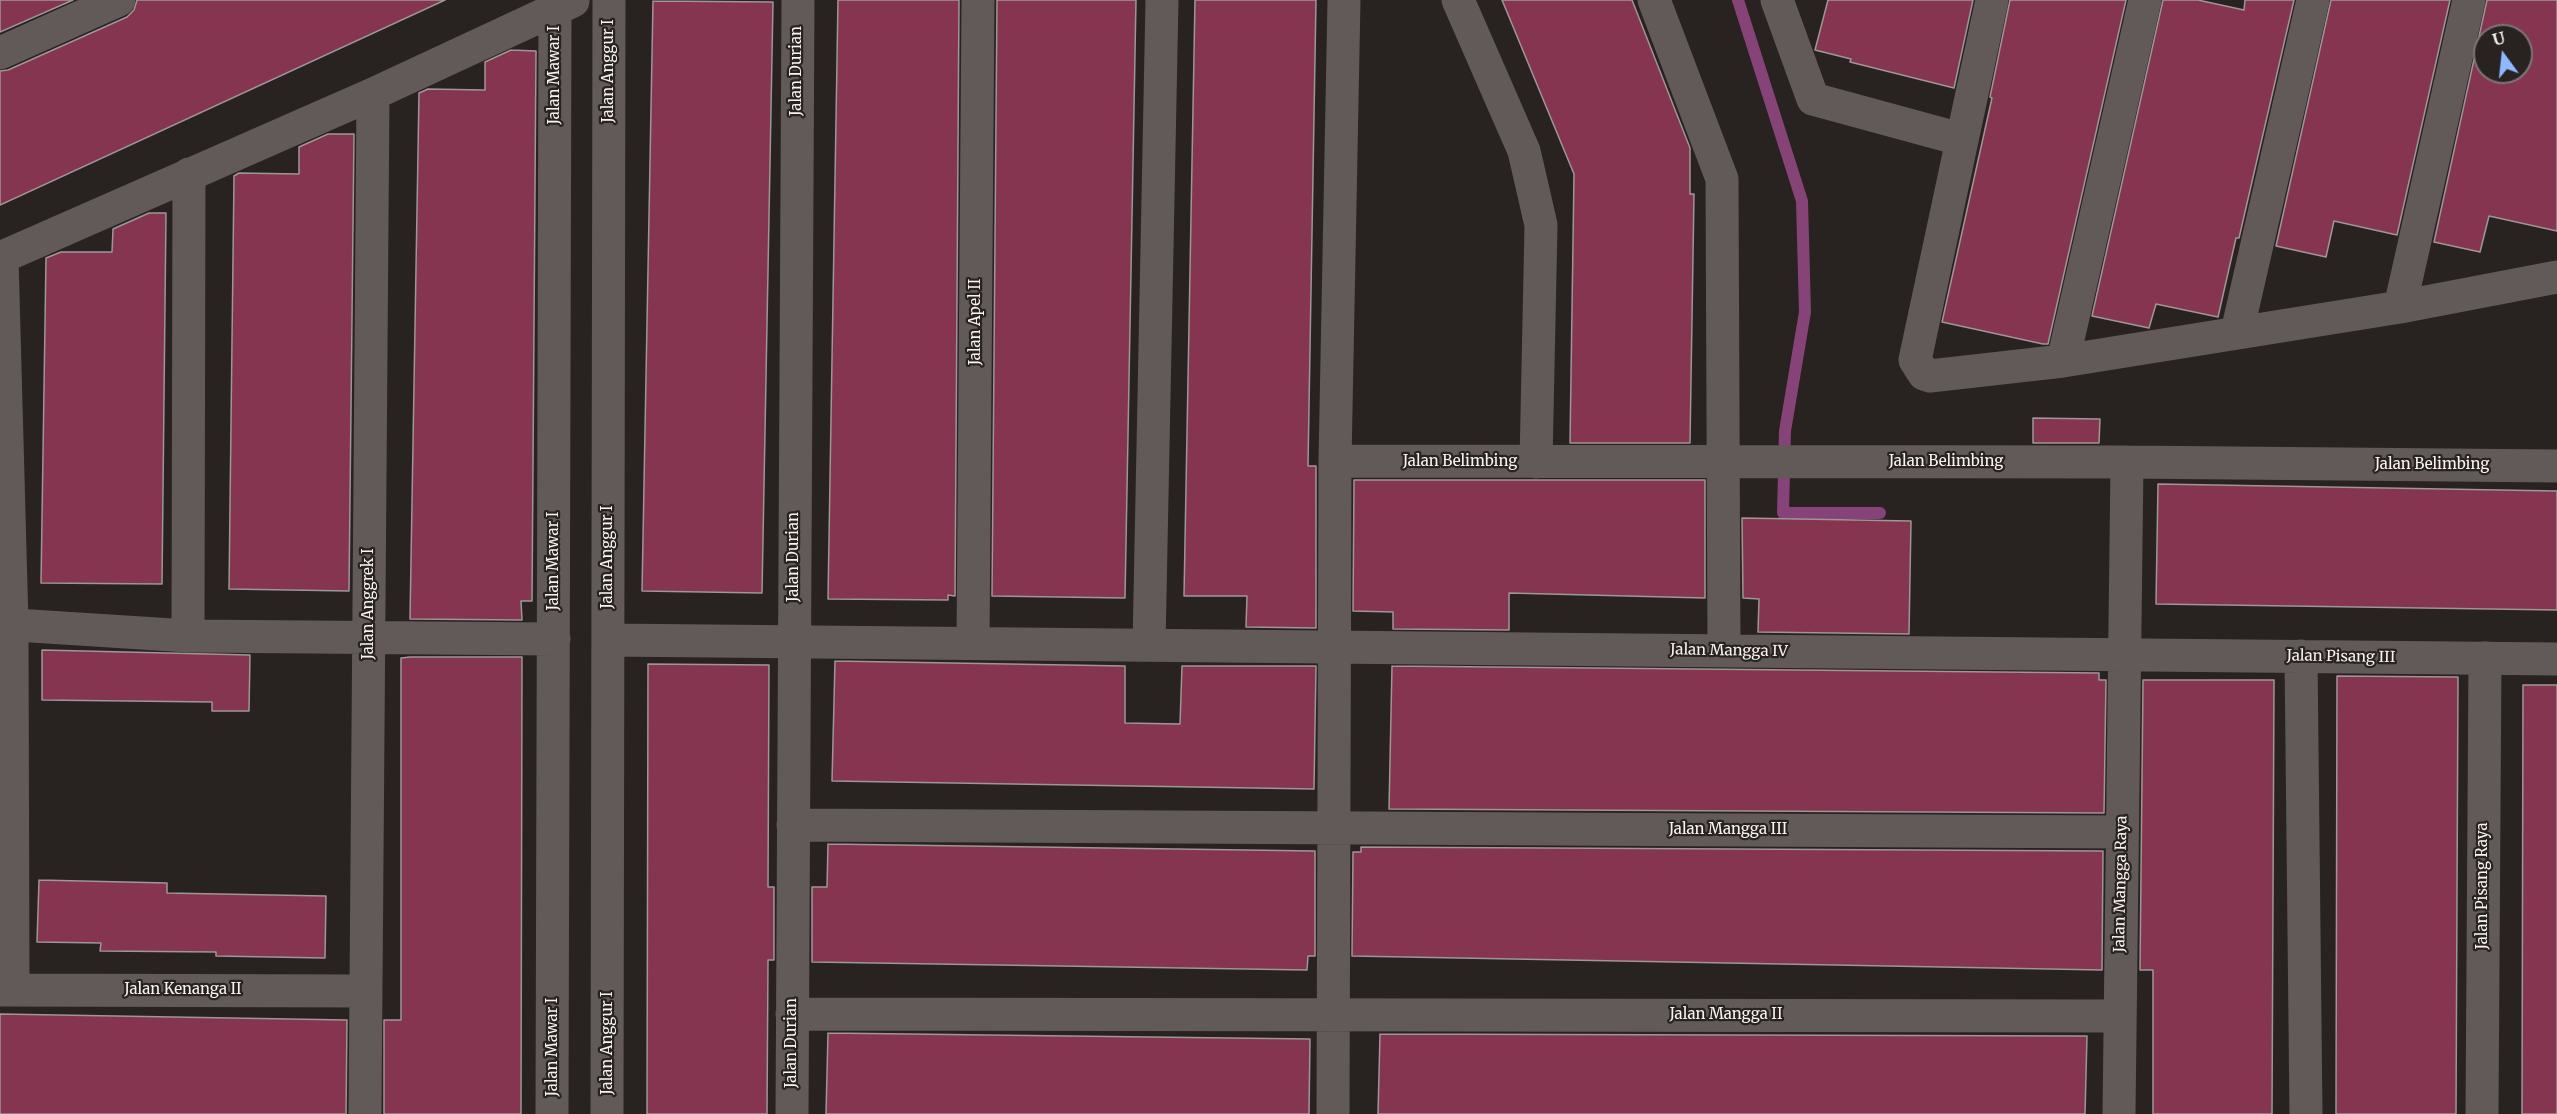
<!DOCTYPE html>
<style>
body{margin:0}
#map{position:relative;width:2557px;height:1114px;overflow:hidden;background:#282221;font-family:Merriweather,serif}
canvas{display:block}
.north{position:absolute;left:2473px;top:24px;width:60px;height:60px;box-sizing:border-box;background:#282221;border:2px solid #7b7675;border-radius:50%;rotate:345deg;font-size:16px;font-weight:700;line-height:24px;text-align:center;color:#f8f4f3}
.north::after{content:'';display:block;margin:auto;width:21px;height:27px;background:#8fb8fd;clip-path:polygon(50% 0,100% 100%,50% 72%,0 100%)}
</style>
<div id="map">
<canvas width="2557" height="1114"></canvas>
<div class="north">U</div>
</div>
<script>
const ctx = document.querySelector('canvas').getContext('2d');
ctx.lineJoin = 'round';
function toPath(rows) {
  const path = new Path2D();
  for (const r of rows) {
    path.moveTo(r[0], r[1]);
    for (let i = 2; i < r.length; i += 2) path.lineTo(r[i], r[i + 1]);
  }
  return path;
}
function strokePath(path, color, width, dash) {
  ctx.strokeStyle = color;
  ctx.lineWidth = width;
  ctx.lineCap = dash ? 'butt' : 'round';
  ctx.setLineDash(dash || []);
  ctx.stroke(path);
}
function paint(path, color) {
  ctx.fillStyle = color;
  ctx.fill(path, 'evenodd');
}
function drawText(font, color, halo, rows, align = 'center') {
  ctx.font = font + ' Merriweather,serif';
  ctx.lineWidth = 4.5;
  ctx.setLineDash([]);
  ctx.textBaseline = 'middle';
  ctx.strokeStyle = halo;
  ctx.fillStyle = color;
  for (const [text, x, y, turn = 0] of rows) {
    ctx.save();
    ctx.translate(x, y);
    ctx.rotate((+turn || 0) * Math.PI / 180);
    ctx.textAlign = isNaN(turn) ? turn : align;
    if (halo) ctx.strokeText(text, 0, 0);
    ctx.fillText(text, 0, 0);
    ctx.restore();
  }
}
const stream = toPath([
 [1738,0,1802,201,1805,312,1785,431,1783,513,1880,513]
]);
const building = toPath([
 [0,0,73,0,0,32,0,0],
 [137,0,445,0,0,205,0,71,8,70,127,17,134,10,137,0],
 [838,0,959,0,955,596,948,595,948,600,828,599,838,0],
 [997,0,1136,0,1125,598,992,596,997,0],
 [1195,0,1316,0,1308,466,1316,466,1316,628,1246,627,1247,596,1184,596,1195,0],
 [1502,0,1632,0,1690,148,1690,194,1694,194,1690,443,1570,443,1574,174,1502,0],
 [1828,0,1973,0,1954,88,1850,62,1851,59,1815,50,1828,0],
 [2010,0,2126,0,2048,344,2043,344,1942,322,1992,98,1990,97,2010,0],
 [2163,0,2198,0,2244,10,2245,0,2294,0,2239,238,2236,238,2218,317,2156,304,2149,328,2092,316,2163,0],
 [2331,0,2450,0,2397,235,2334,221,2326,257,2276,246,2331,0],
 [2487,0,2557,0,2557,231,2489,216,2480,252,2434,242,2487,0],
 [2485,36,2521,36,2521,72,2485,72,2485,36],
 [653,1,773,2,762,593,642,591,653,1],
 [511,50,536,51,532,601,521,601,522,620,410,619,419,93,428,89,485,90,485,62,511,50],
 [328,134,354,134,349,591,229,589,234,176,239,173,299,174,299,147,328,134],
 [149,213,166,213,162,584,41,583,46,258,61,252,112,252,113,229,149,213],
 [2033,418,2100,419,2099,443,2033,443,2033,418],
 [1354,480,1705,480,1705,598,1509,593,1509,630,1393,629,1393,612,1353,611,1354,480],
 [2158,484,2557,491,2557,610,2156,604,2158,484],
 [1742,518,1911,521,1909,634,1758,632,1759,599,1743,598,1742,518],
 [42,650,250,655,249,711,212,711,212,702,42,700,42,650],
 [410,657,522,657,521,1114,384,1114,384,1020,401,1020,401,658,410,657],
 [835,661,1125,666,1125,723,1180,724,1182,666,1316,666,1314,789,832,781,835,661],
 [648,664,769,665,768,887,774,887,774,960,768,960,767,1114,647,1114,648,664],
 [1392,666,2099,673,2099,680,2106,680,2104,813,1389,809,1392,666],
 [2337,676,2458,677,2456,1114,2336,1114,2337,676],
 [2143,680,2274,680,2272,1114,2153,1114,2153,970,2140,970,2143,680],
 [2523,685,2557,685,2557,1114,2522,1114,2523,685],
 [828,844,1315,851,1315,956,1308,956,1307,970,812,962,812,887,827,887,828,844],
 [1361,847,2103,851,2102,970,1352,956,1353,852,1361,852,1361,847],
 [39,880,167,883,167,893,326,896,325,958,216,956,216,952,100,951,101,943,37,942,39,880],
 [0,1014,347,1020,346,1114,0,1114,0,1014],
 [828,1033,1310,1039,1309,1114,826,1114,828,1033],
 [1380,1034,2087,1036,2085,1114,1378,1114,1380,1034]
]);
const street = toPath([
 [552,0,555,8,552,1114],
 [1458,0,1524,151,1541,225,1536,462],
 [1654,0,1722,179,1724,651],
 [1777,0,1813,99,1960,139],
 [1992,0,1915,360,1924,374,1930,376,2063,361,2400,307,2557,277],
 [0,53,119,0],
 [2,257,12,624,13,990],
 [0,258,373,94,573,1],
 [2400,307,2469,0],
 [2237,332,2313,0],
 [2063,361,2145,0],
 [1335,461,2127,462,2557,466],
 [0,624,188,636,554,639],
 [188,636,189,174],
 [608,640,2557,659],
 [973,643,978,0],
 [1149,645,1162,0],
 [2301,656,2306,1114],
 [793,825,2122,832],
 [0,990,366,991],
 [792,1014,2120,1016],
 [365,1114,373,94],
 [607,1114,609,0],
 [792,1114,798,0],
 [1333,1114,1335,461,1344,0],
 [2119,1114,2127,462],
 [2482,1114,2485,658]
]);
const streetNames = [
 ["Jalan Anggur I",609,71,-90],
 ["Jalan Durian",797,71,-90],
 ["Jalan Mawar I",555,75,-90],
 ["Jalan Apel II",976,322,-90],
 ["Jalan Belimbing",1460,462],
 ["Jalan Belimbing",1946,462],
 ["Jalan Belimbing",2432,465],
 ["Jalan Anggur I",608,557,-90],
 ["Jalan Durian",794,557,-90],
 ["Jalan Mawar I",554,561,-90],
 ["Jalan Anggrek I",369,604,-90],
 ["Jalan Mangga IV",1729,651,1],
 ["Jalan Pisang III",2341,657,1],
 ["Jalan Mangga III",1728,830],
 ["Jalan Mangga Raya",2121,884,-89],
 ["Jalan Pisang Raya",2483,886,-90],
 ["Jalan Kenanga II",183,990],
 ["Jalan Mangga II",1726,1015],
 ["Jalan Anggur I",608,1043,-90],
 ["Jalan Durian",792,1043,-90],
 ["Jalan Mawar I",553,1047,-90]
];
strokePath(stream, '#864377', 12);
paint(building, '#863550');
strokePath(building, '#9e9698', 1.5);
strokePath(street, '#625a59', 33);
drawText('15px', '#f8f4f3', '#282221', streetNames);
</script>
